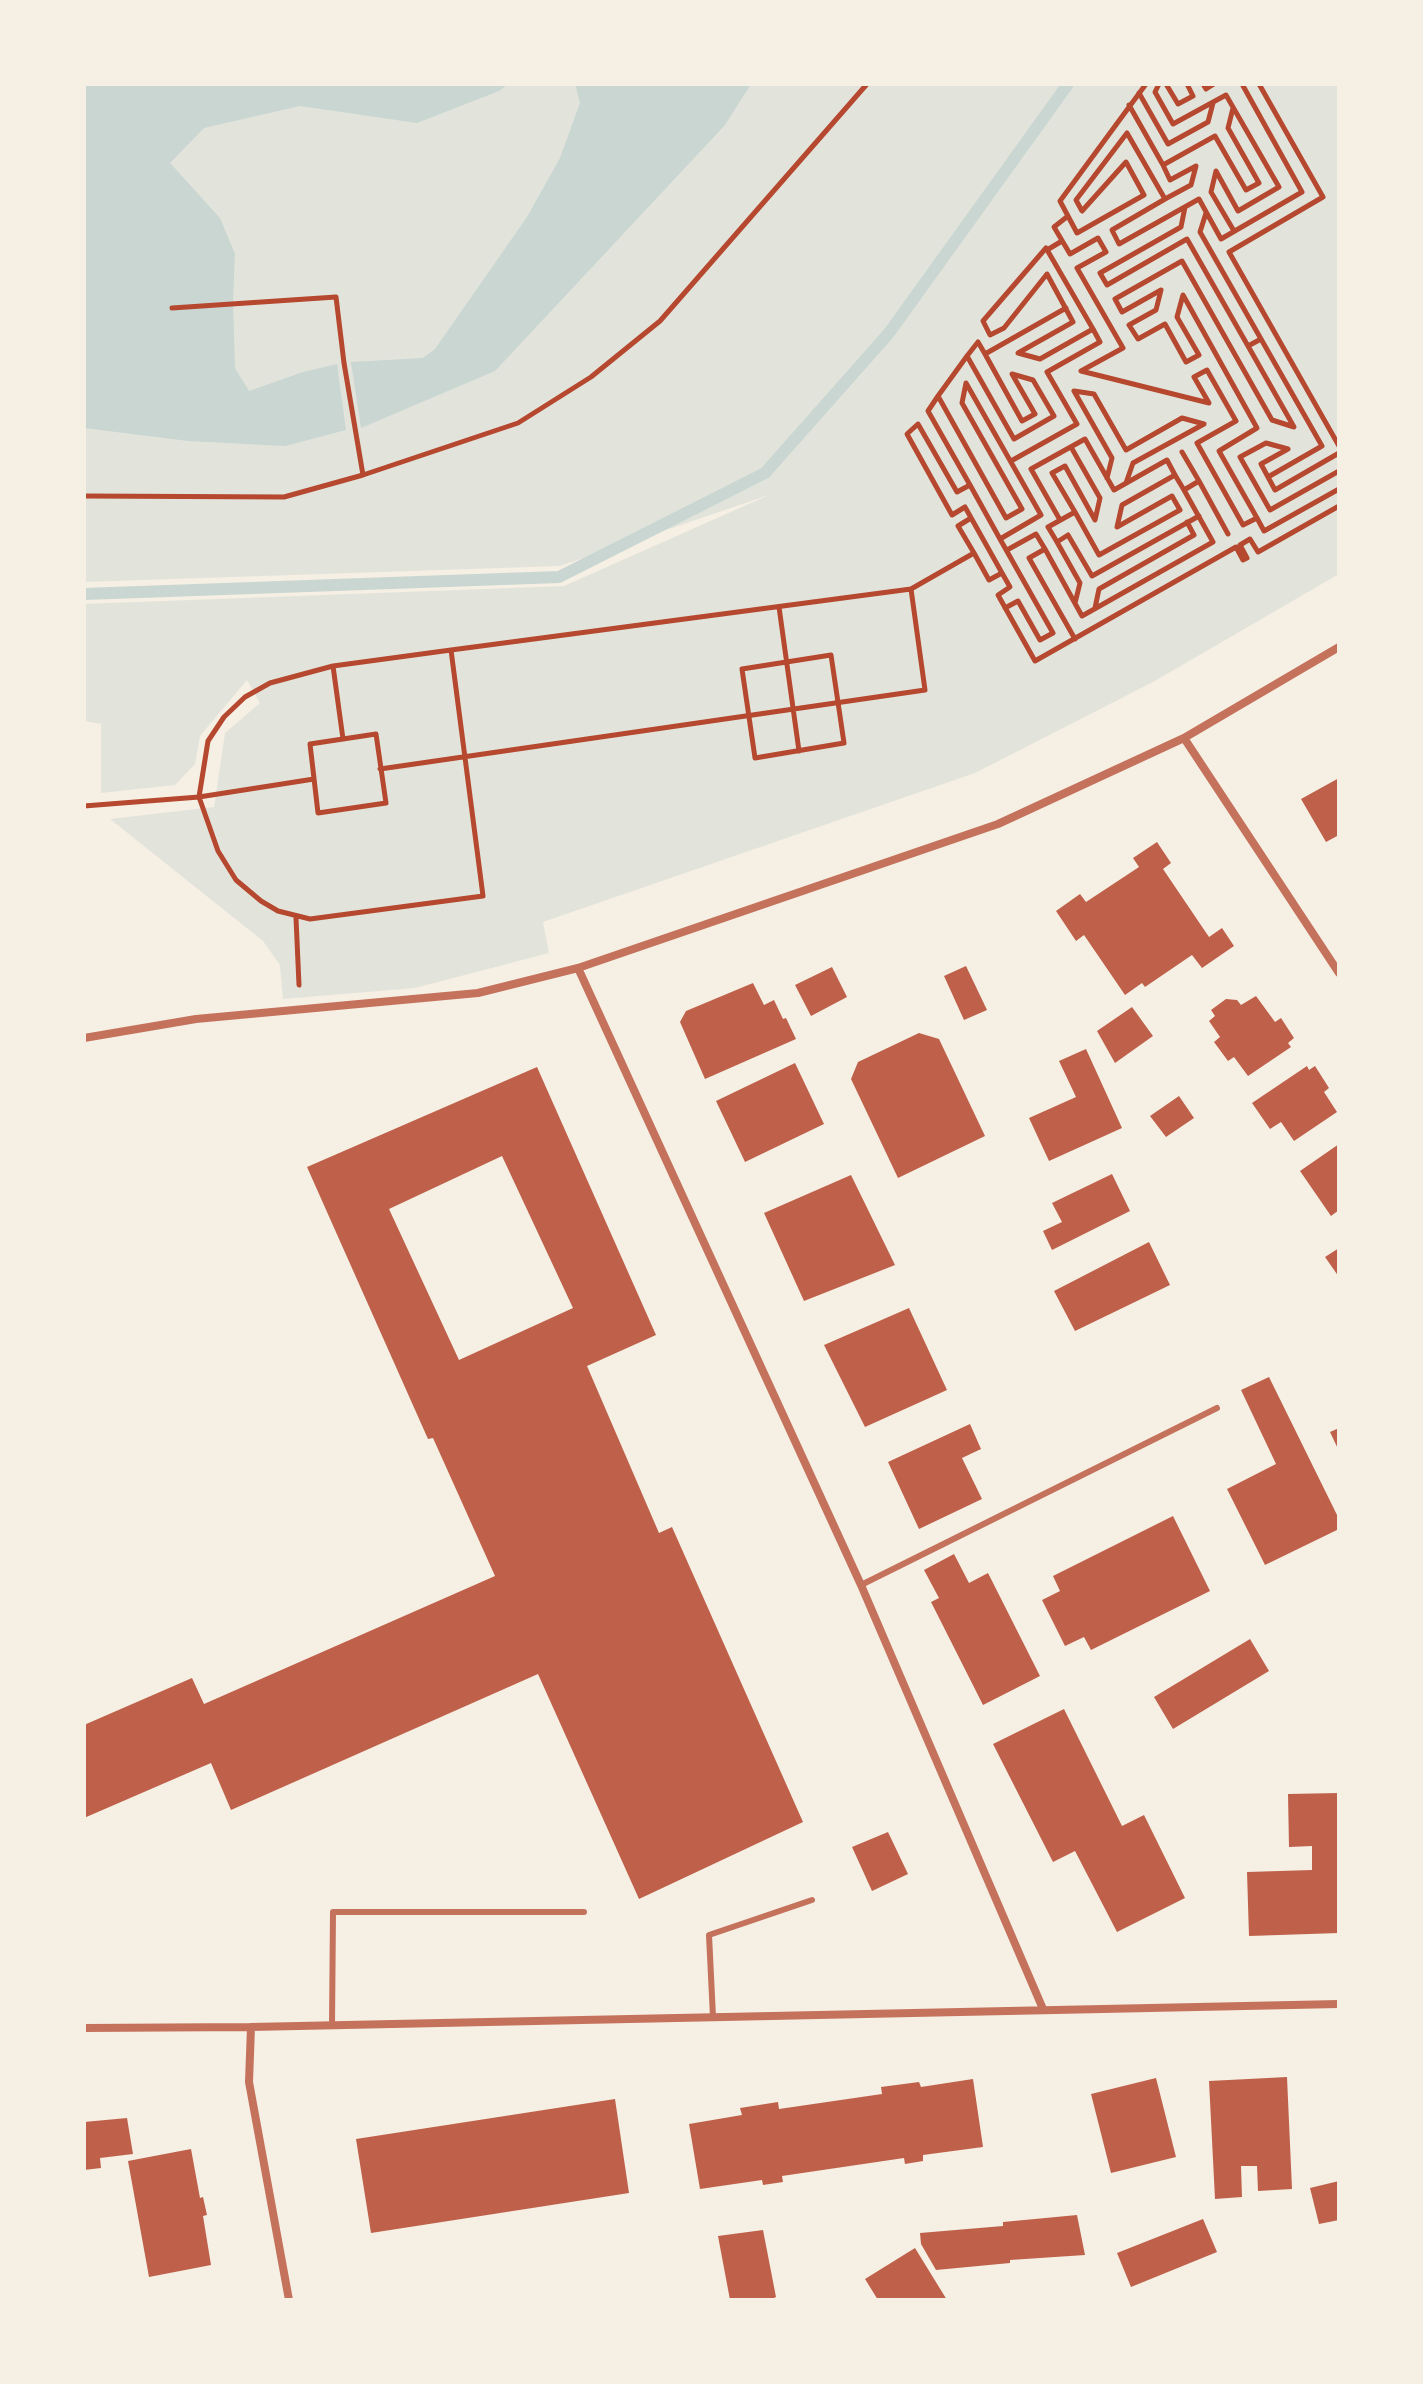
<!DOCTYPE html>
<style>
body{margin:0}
#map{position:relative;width:1423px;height:2384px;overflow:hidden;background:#f6efe4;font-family:"IBM Plex Serif",serif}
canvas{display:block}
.frame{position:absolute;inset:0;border:86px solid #f6efe4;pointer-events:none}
</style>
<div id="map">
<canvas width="1423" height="2384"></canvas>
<div class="frame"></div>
</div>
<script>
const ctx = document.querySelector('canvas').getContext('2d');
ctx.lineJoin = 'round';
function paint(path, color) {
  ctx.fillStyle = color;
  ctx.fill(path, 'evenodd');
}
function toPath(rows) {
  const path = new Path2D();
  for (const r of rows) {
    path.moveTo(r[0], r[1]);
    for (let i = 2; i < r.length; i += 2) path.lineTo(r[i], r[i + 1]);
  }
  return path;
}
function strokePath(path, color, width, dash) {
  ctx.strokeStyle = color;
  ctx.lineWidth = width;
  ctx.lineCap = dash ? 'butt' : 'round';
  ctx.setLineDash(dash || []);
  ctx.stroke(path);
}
const green = toPath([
 [84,84,1339,84,1339,574,1153,682,975,773,543,922,549,953,415,988,283,999,280,965,263,941,110,819,214,807,225,733,260,703,247,680,200,736,195,764,175,785,101,793,101,724,84,721,84,604,564,586,769,495,560,566,84,582]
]);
const water = toPath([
 [84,84,508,84,499,91,417,123,300,106,204,128,170,163,220,218,235,254,233,301,235,368,249,391,303,372,337,364,346,430,285,446,188,441,84,428],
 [575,84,751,84,725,125,495,371,361,428,351,362,423,358,435,349,527,217,560,158,580,103]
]);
const stream = toPath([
 [84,594,559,577,765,473,889,333,1068,84]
]);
const building = toPath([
 [1339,778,1339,835,1326,842,1301,799],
 [1157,842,1171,863,1163,869,1209,937,1222,928,1234,946,1202,968,1192,955,1145,987,1142,983,1125,995,1084,935,1076,941,1056,911,1080,894,1086,902,1139,867,1133,858],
 [966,966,987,1010,964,1020,944,976],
 [832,967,847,997,811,1016,795,985],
 [753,983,764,1005,774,1000,783,1019,786,1018,796,1039,705,1079,680,1022,686,1011],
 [1256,996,1275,1022,1281,1018,1294,1038,1288,1043,1291,1047,1248,1076,1234,1057,1228,1061,1214,1042,1220,1037,1209,1021,1215,1016,1211,1010,1226,999,1237,1000,1241,1005],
 [1132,1007,1153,1036,1115,1063,1097,1031],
 [919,1033,939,1039,985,1136,898,1178,851,1079,858,1062],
 [1086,1049,1122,1128,1049,1161,1029,1118,1076,1097,1059,1061],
 [795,1063,824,1124,745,1162,716,1101],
 [1307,1066,1309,1070,1315,1066,1329,1088,1324,1092,1337,1112,1294,1141,1281,1122,1270,1129,1252,1103],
 [537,1067,656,1335,587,1366,659,1533,672,1527,803,1822,639,1899,538,1674,231,1810,211,1763,84,1818,84,1725,192,1678,204,1704,495,1576,433,1438,428,1439,307,1167],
 [502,1156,573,1308,459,1360,389,1209],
 [1179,1096,1194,1118,1166,1137,1150,1116],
 [1339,1144,1339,1210,1331,1216,1300,1171],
 [1112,1174,1130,1211,1052,1250,1043,1231,1062,1222,1052,1203],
 [851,1175,895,1265,804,1301,764,1213],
 [1149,1242,1170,1285,1075,1331,1054,1291],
 [1339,1248,1339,1277,1325,1257],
 [909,1308,947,1390,865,1427,824,1345],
 [1269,1377,1339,1519,1339,1529,1265,1565,1227,1489,1276,1464,1241,1390],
 [970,1424,981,1449,962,1458,982,1499,919,1529,888,1462],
 [1339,1428,1339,1451,1330,1432],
 [1173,1516,1210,1591,1091,1650,1084,1637,1065,1646,1042,1600,1060,1591,1053,1576],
 [954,1554,969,1583,988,1573,1040,1676,983,1705,931,1602,939,1598,924,1570],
 [1250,1639,1269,1671,1173,1729,1154,1697],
 [1064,1709,1122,1826,1144,1815,1185,1898,1117,1932,1075,1851,1053,1862,993,1744],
 [1339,1793,1339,1933,1249,1936,1247,1872,1312,1870,1312,1846,1289,1847,1288,1794],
 [888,1832,908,1874,872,1891,852,1847],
 [1287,2077,1292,2189,1258,2191,1257,2166,1241,2166,1242,2197,1215,2199,1209,2081],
 [1156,2078,1176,2157,1111,2173,1091,2094],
 [973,2079,983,2147,923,2155,923,2161,905,2164,904,2158,782,2176,783,2182,763,2185,762,2180,700,2189,689,2124,742,2115,740,2108,778,2102,779,2109,882,2094,881,2087,919,2082,921,2087],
 [615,2099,629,2193,371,2233,356,2139],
 [127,2118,133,2154,100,2158,101,2168,84,2170,84,2122],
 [191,2149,200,2198,203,2197,207,2215,203,2216,211,2265,149,2277,128,2161],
 [1339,2181,1339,2220,1319,2224,1310,2188],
 [1077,2215,1085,2255,1010,2260,1010,2263,936,2270,921,2244,920,2233,1003,2226,1003,2222],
 [1203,2219,1217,2252,1131,2287,1117,2253],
 [763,2230,776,2297,770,2300,730,2300,718,2236],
 [915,2248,947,2300,878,2300,865,2279]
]);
const path = toPath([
 [1146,84,1060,201,1077,233,1144,195,1126,162,1082,211,1076,200,1127,133,1165,199,1112,230,1119,244,1199,199,1221,239,1302,192,1242,84],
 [1159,84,1155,92,1173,124,1226,95,1279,187,1238,211,1216,171,1211,192,1234,231],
 [1166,84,1178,104,1193,96,1187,84],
 [1203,84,1206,89,1214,84],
 [1259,84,1323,197,1229,252,1339,446],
 [1139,93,1168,144,1208,122,1213,103],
 [1129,105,1163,165,1215,136,1246,190,1259,183,1228,128,1233,108],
 [1163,165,1170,180,1196,166,1191,185,1165,199],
 [1185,207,1181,227,1100,273,1107,285,1187,239,1248,346,1261,339,1200,232,1206,213],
 [1068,216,1054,227,1070,254,1098,238,1106,252,1077,268,1123,348,1081,371,1209,403,1194,377,1207,370,1236,421,1197,443,1243,525,1257,518,1219,451,1257,428,1183,295,1177,317,1199,355,1186,362,1165,324,1138,339,1129,325,1156,310,1161,290,1122,312,1115,299,1182,261,1272,420,1294,427,1248,346],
 [1046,248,1093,329,1040,359,1018,353,1073,322,1047,274,1004,328,990,335,983,321,1046,248],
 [1047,250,1062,241],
 [172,308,336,297,344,363,363,475],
 [1261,339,1322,446,1268,477],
 [967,356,978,342,985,354],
 [938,396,967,356,1014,439,1054,416,1033,380,1012,374,1035,414,1022,421,985,354,1066,308],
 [1071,447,1100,498,1095,520,1065,466,1052,473,1075,512],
 [1182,452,1199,481],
 [1339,453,1275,490,1261,464,1288,449,1266,443,1240,457,1270,510,1339,471],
 [1011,461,1077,424,1047,372,1100,342,1093,329],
 [1107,478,1112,458,1074,391,1094,394,1126,450,1182,418,1204,424,1133,463,1126,483],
 [970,485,957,492,918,424,907,434,952,515,965,507,1002,573],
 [84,496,284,497,363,475,518,423,591,377,660,321,867,84],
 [971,518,958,526,974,553],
 [1257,518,1264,531,1339,489],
 [1060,520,1031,469,1085,439,1114,490,1167,460,1175,475],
 [1000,539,1041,515,966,383,962,403,1022,509,1006,518,938,396,928,411,970,485,1000,539,1053,633,1040,640,1018,601,1005,608],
 [1057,542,1048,527,1075,512,1099,555,1180,510,1172,496,1117,527,1122,505,1175,475,1184,490],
 [1045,549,1082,616,1213,542,1184,490,1199,481,1228,534],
 [1007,550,1036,534,1045,549,1029,558,1075,639],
 [1075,603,1080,583,1057,542,1068,535,1092,576,1199,516],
 [779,607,799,751],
 [1095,608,1099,589,1194,535,1187,522],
 [451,650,483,896,310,919,278,911,261,901,236,880,218,851,199,797,208,741,224,717,245,697,270,683,333,666,451,650,911,589,974,553,989,580,1002,573,1010,587,998,595,1035,661,1236,547,1243,560,1247,558,1240,545,1250,539,1258,552,1339,506],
 [831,655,844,743,755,758,742,669,831,655],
 [333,666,343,739],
 [376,734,386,803,318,813,310,744,376,734],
 [380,769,925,690,911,589],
 [84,806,199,797,314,779],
 [296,918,299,985]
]);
const service = toPath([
 [861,1585,1217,1408],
 [713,2017,709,1935,812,1900],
 [332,2025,333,1912,584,1912]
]);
const minor = toPath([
 [1184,738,1339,973],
 [578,968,861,1585,1043,2009],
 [84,1038,196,1019,478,993,578,968,998,824,1184,738,1339,647],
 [251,2027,249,2082,289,2300],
 [84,2028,251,2027,1339,2004]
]);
paint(green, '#e2e4dc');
paint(water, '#c9d6d2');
strokePath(stream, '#c9d6d2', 12);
paint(building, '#bf614a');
strokePath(path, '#b5482f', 5);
strokePath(service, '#c5725c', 6);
strokePath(minor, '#c5725c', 8);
</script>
